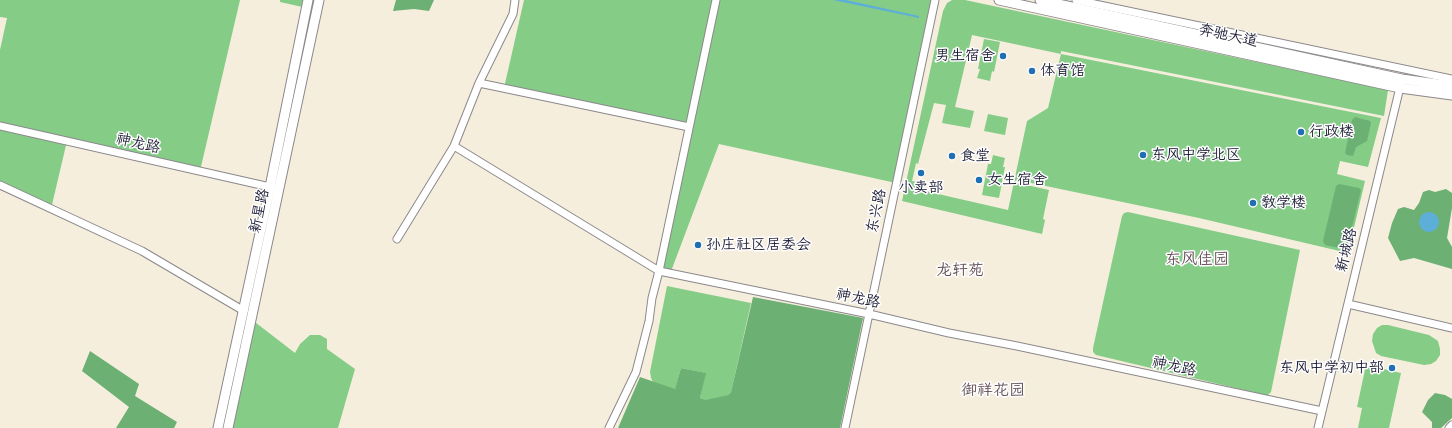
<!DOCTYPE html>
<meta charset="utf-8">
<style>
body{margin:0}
canvas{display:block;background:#f5eedc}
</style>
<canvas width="1452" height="428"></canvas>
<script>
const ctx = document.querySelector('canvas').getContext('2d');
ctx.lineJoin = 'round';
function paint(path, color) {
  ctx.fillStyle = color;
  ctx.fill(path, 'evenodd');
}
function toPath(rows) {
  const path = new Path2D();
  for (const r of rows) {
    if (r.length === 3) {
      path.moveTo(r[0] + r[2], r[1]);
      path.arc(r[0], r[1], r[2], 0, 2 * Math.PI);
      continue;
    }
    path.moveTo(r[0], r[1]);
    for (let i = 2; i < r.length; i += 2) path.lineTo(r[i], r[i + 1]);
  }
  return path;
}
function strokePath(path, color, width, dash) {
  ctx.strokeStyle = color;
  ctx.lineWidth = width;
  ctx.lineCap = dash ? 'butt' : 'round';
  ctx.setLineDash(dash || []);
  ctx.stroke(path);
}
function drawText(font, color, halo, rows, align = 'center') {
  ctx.font = font + ' Itim,"LXGW WenKai TC",sans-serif';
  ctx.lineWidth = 3;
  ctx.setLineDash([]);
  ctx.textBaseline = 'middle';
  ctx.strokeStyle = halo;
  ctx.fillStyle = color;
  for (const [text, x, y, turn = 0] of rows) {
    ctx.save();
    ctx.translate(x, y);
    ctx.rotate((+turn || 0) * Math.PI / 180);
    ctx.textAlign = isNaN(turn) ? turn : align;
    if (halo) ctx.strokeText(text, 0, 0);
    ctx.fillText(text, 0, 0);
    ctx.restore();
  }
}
const green = toPath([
 [0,0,240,0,200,171,67,141,51,209,0,185,0,50,7,18,0,17],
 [280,0,308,0,307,8,280,2],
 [524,0,935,0,896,183,719,144,670,274,659,271,689,127,504,88],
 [952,0,965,0,1388,90,1384,116,1061,51,1061,54,1381,118,1368,167,1340,161,1337,174,1365,181,1348,253,1199,218,1022,181,1022,184,1049,190,1043,219,1045,220,1042,234,902,201,943,11,947,3],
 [972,35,1061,54,1048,108,1027,121,1008,210,925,191,926,184,912,181,916,163,918,164,934,103,946,105,942,123,970,128,974,111,955,107],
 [984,39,1000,42,994,72,992,71,990,81,977,78,980,69,978,69],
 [988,114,1008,118,1005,135,984,131],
 [993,155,1005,158,1003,167,1005,167,999,198,982,195,988,164,991,164],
 [1128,212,1300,250,1271,392,1268,395,1265,395,1096,355,1093,352,1093,348,1122,216,1124,213],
 [667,286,751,303,732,388,731,392,728,395,708,401,700,398,705,373,681,368,675,390,653,382,651,378,650,372],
 [251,319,295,353,300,344,310,335,320,335,327,339,327,349,355,369,338,428,228,428],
 [1382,325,1388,325,1429,335,1438,341,1440,349,1440,355,1436,361,1431,364,1424,365,1381,356,1376,353,1372,341,1373,334,1377,328],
 [1366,365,1401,373,1389,428,1358,428,1362,408,1357,407]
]);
const forest = toPath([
 [396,0,434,0,429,11,414,9,393,11],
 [1355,117,1370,121,1371,123,1367,141,1356,147,1353,156,1347,155,1345,153,1352,120],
 [1339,184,1359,188,1361,190,1347,248,1344,249,1325,245,1323,241,1336,186],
 [1446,189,1452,193,1452,208,1447,238,1452,247,1452,269,1414,258,1400,261,1388,238,1392,223,1398,209,1404,207,1414,210,1419,203,1423,192,1429,190,1435,192],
 [753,297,863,318,840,428,618,428,640,377,675,389,681,368,706,373,700,398,706,400,728,395,731,392],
 [90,351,139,384,135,396,177,422,174,428,116,428,129,407,82,371],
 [1435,393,1445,395,1452,399,1452,418,1441,428,1432,428,1432,422,1422,412,1428,400]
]);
const water = toPath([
 [833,0,846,0,919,16,919,18],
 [1429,222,10]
]);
const minor = toPath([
 [515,0,513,14,479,83,689,127],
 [716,0,659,271,869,314,949,333,1017,346,1322,411],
 [1076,0,1452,79],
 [0,126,270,187],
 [454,146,659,271,652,298,649,321,636,372,609,428],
 [0,185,142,251,244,311],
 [397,239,454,146,479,83],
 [1348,304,1452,328],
 [845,428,935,0],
 [1318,428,1401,83],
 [1449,428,1452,425]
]);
const major = toPath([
 [999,0,1400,88,1452,95],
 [1040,0,1402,79,1452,86],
 [218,428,270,187,308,0],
 [228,428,319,0]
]);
const markers = [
 [1003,56,4,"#1f6fb2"],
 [1032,71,4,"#1f6fb2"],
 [1301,132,4,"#1f6fb2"],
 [1143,155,4,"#1f6fb2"],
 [952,156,4,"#1f6fb2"],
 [921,173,4,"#1f6fb2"],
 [979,180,4,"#1f6fb2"],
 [1253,203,4,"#1f6fb2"],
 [698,245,4,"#1f6fb2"],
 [1392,368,4,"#1f6fb2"]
];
const streetNames = [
 ["奔驰大道",1228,36,12],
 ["神龙路",138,144,13],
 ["新星路",260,211,-78],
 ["东兴路",877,211,-78],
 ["新城路",1347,250,-76],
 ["神龙路",858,299,12],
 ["神龙路",1174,367,12]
];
const poiNames = [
 ["男生宿舍",995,56,"right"],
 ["体育馆",1040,71],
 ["行政楼",1309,132],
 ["东风中学北区",1151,155],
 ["食堂",960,156],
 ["女生宿舍",987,180],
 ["小卖部",921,188,"center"],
 ["教学楼",1261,203],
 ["孙庄社区居委会",706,245],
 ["东风中学初中部",1384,368,"right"]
];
const neighbourhoodNames = [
 ["东风佳园",1197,260],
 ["龙轩苑",960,271],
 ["御祥花园",993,391]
];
paint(green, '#85cc87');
paint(forest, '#6cb074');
paint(water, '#5dafd8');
strokePath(minor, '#8c888c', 9);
strokePath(major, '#8c888c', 11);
strokePath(minor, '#fff', 7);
strokePath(major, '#fff', 9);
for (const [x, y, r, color] of markers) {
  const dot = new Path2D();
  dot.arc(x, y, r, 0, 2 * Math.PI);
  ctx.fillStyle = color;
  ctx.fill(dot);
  strokePath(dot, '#fff', 1.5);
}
drawText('15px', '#22223b', '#fff', streetNames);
drawText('15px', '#22223b', '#fff', poiNames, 'left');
drawText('16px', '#645057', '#fff', neighbourhoodNames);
</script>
